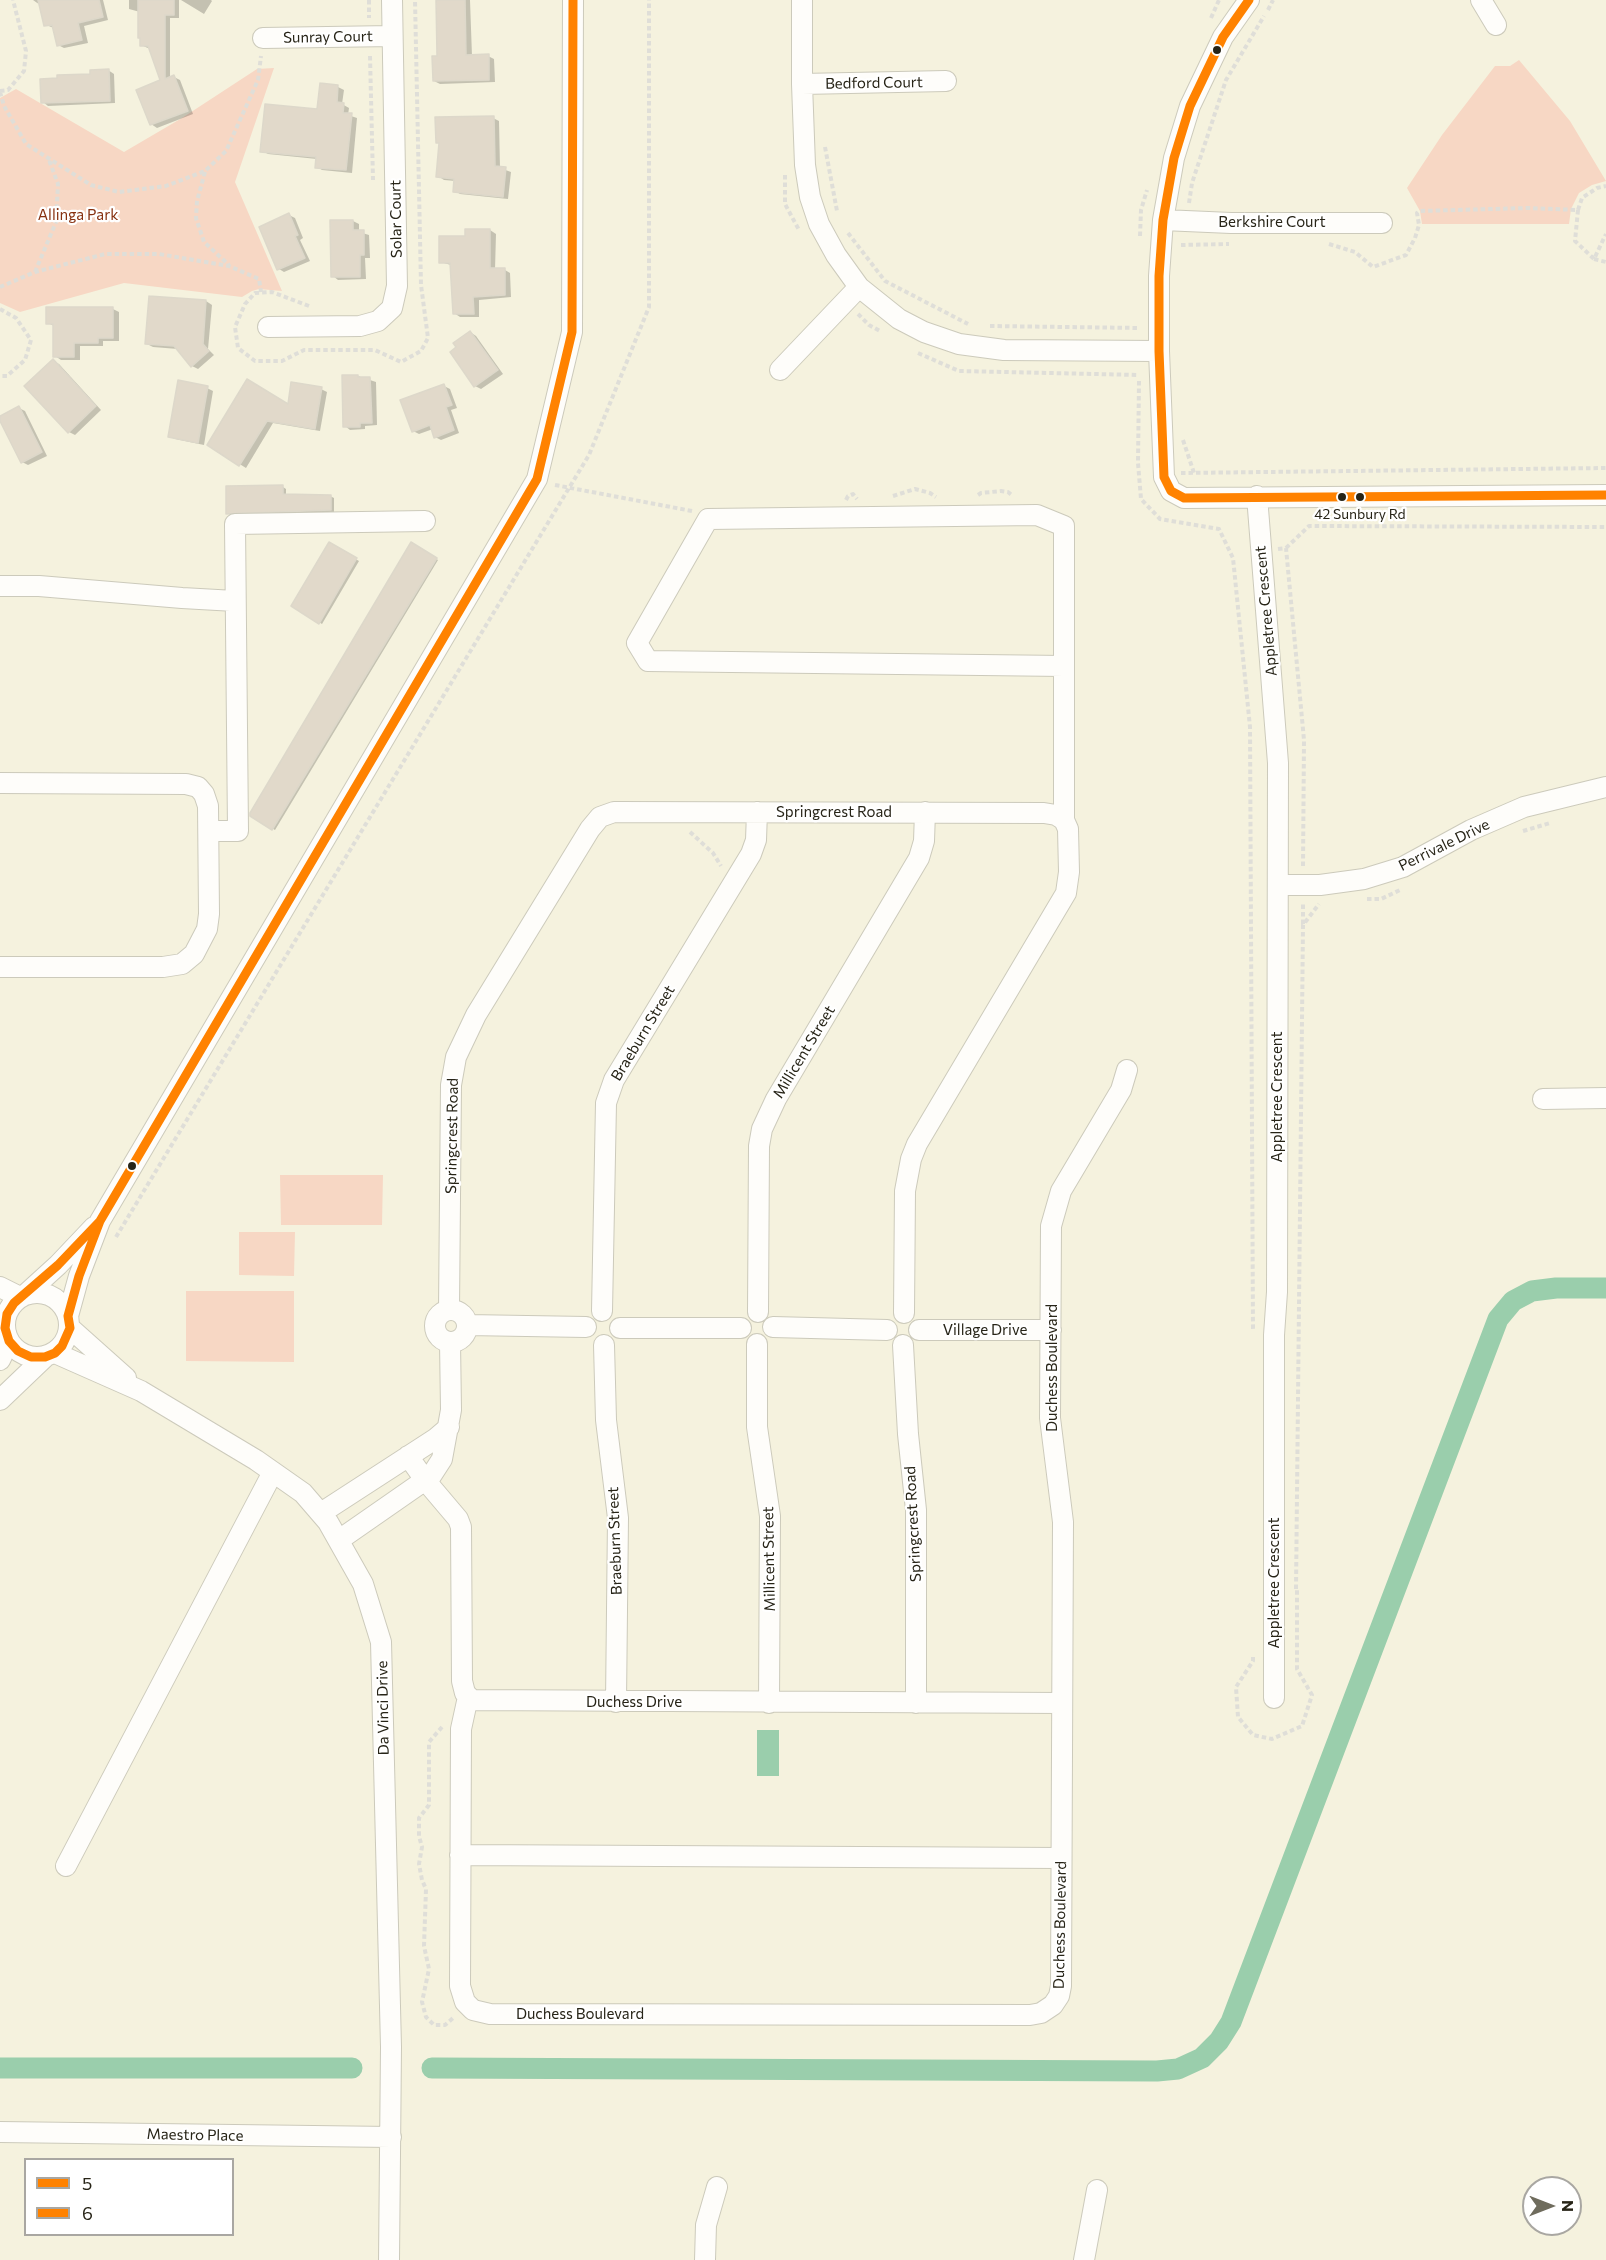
<!DOCTYPE html>
<style>
body{margin:0}
#map{position:relative;width:1606px;height:2260px;overflow:hidden;background:#f5f2de;font-family:Commissioner,sans-serif}
canvas{display:block}
.legend{position:absolute;left:24px;top:2158px;width:210px;height:78px;box-sizing:border-box;background:#fff;border:2px solid #a9a7a2;margin:0;padding:8px 10px;list-style:none;font-size:18px;color:#272417}
.legend li{display:flex;align-items:center;gap:12px;height:30px}
.legend b{width:30px;border:2px solid #a9a7a2}
.north{position:absolute;left:1522px;top:2176px;width:60px;height:60px;box-sizing:border-box;background:#fff;border:2px solid #a9a7a2;border-radius:50%;rotate:90deg;font-size:16px;font-weight:700;line-height:24px;text-align:center;color:#272417}
.north::after{content:'';display:block;margin:auto;width:21px;height:27px;background:#6f6c5d;clip-path:polygon(50% 0,100% 100%,50% 72%,0 100%)}
</style>
<div id="map">
<canvas width="1606" height="2260"></canvas>
<ul class="legend">
<li><b style="height:8px;background:#ff8200"></b>5</li>
<li><b style="height:8px;background:#ff8200"></b>6</li>
</ul>
<div class="north">N</div>
</div>
<script>
const ctx = document.querySelector('canvas').getContext('2d');
ctx.lineJoin = 'round';
function paint(path, color) {
  ctx.fillStyle = color;
  ctx.fill(path, 'evenodd');
}
function toPath(rows) {
  const path = new Path2D();
  for (const r of rows) {
    if (r.length === 3) {
      path.moveTo(r[0] + r[2], r[1]);
      path.arc(r[0], r[1], r[2], 0, 2 * Math.PI);
      continue;
    }
    path.moveTo(r[0], r[1]);
    for (let i = 2; i < r.length; i += 2) path.lineTo(r[i], r[i + 1]);
  }
  return path;
}
function strokePath(path, color, width, dash) {
  ctx.strokeStyle = color;
  ctx.lineWidth = width;
  ctx.lineCap = dash ? 'butt' : 'round';
  ctx.setLineDash(dash || []);
  ctx.stroke(path);
}
function drawText(font, color, halo, rows, align = 'center') {
  ctx.font = font + ' Commissioner,sans-serif';
  ctx.lineWidth = 4.5;
  ctx.setLineDash([]);
  ctx.textBaseline = 'middle';
  ctx.strokeStyle = halo;
  ctx.fillStyle = color;
  for (const [text, x, y, turn = 0] of rows) {
    ctx.save();
    ctx.translate(x, y);
    ctx.rotate((+turn || 0) * Math.PI / 180);
    ctx.textAlign = isNaN(turn) ? turn : align;
    if (halo) ctx.strokeText(text, 0, 0);
    ctx.fillText(text, 0, 0);
    ctx.restore();
  }
}
const green = toPath([
 [1519,60,1570,121,1606,181,1592,185,1579,193,1571,209,1569,224,1422,224,1420,211,1407,188,1442,135,1495,66,1510,66],
 [274,68,235,182,282,291,259,289,252,291,242,297,124,283,20,312,0,303,0,98,16,89,124,152,182,118,257,69],
 [280,1175,383,1175,382,1225,281,1225],
 [239,1232,295,1232,294,1276,239,1275],
 [186,1291,294,1291,294,1362,186,1361]
]);
const water = toPath([
 [757,1730,779,1730,779,1776,757,1776]
]);
const shadow = toPath([
 [33,0,103,0,108,20,84,26,88,43,64,48,58,45,54,28,46,25,40,5],
 [129,0,179,0,179,18,170,18,170,78,174,77,180,80,193,114,157,128,151,124,162,81,150,49,141,45,140,12,129,9],
 [181,0,211,0,212,1,204,14],
 [437,0,470,0,472,56,488,56,494,59,495,82,440,84,434,81,439,57],
 [108,70,114,74,115,103,48,106,43,102,92,75],
 [321,85,338,87,344,90,342,104,349,108,348,115,357,118,352,173,322,170,317,167,317,159,268,154,262,151,318,111],
 [493,118,499,121,500,168,511,172,508,199,460,194,455,191,456,181,444,180,438,176,441,144,437,142],
 [289,215,295,218,303,238,300,240,310,261,284,272,279,269],
 [353,221,359,224,359,232,369,235,370,258,365,258,366,279,338,280,333,276,332,222],
 [490,230,496,234,495,270,505,270,510,273,511,297,479,300,479,317,460,317,454,313,451,265,440,262,467,238],
 [206,301,212,305,208,349,214,355,198,369,192,366,178,349,153,347,147,344],
 [113,309,119,312,119,341,103,341,103,346,80,346,80,360,61,360,55,356,54,326,48,323],
 [470,332,476,336,503,374,481,389,475,386],
 [53,361,59,364,101,410,75,435,69,432],
 [358,376,376,382,377,425,365,426,365,429,350,430,345,426],
 [444,386,450,389,457,408,451,410,459,433,441,440,435,437,433,429,419,434,413,431],
 [207,388,213,391,204,445,175,439,169,436],
 [321,389,327,392,320,431,273,423,246,468,209,445],
 [19,408,25,411,47,456,28,465,22,462,0,418],
 [283,487,286,489,286,496,330,496,334,498,334,512,231,515,227,513],
 [329,544,359,561,322,624,293,605],
 [412,544,438,560,275,830,251,816]
]);
const canal = toPath([
 [0,2068,352,2068],
 [432,2068,1157,2071,1178,2069,1202,2058,1219,2041,1231,2022,1498,1319,1513,1301,1532,1291,1556,1288,1606,1288]
]);
const building = toPath([
 [38,0,99,0,103,17,78,23,82,40,57,46,52,25,44,26,38,0],
 [138,0,174,0,174,15,165,15,165,79,174,75,188,111,150,125,136,90,160,80,148,46,140,46,140,38,138,38,138,0],
 [436,0,465,0,466,55,489,54,489,80,433,81,432,56,437,56,436,0],
 [109,69,110,101,41,103,40,79,57,78,57,75,90,74,90,70,109,69],
 [320,83,338,85,337,102,344,103,343,113,352,113,346,170,315,168,316,157,260,152,265,104,317,109,320,83],
 [494,116,495,166,506,167,503,197,453,192,454,179,436,177,439,143,436,143,435,117,494,116],
 [289,213,298,235,295,236,305,258,277,270,259,227,289,213],
 [330,220,353,220,353,230,364,230,364,255,360,255,360,277,331,277,330,220],
 [465,229,490,229,490,268,505,268,505,295,473,297,474,314,453,314,450,263,439,263,439,236,465,236,465,229],
 [149,296,206,300,203,344,209,351,191,367,174,346,145,344,149,296],
 [46,307,113,307,113,338,98,338,98,343,74,343,74,357,53,357,53,324,46,324,46,307],
 [470,331,498,370,474,387,450,352,456,347,453,343,470,331],
 [53,359,96,406,68,433,24,386,53,359],
 [342,375,358,375,358,377,370,377,372,423,360,423,360,427,343,427,342,375],
 [247,379,288,404,291,382,322,387,315,429,267,421,239,466,207,445,247,379],
 [178,380,208,386,198,443,168,437,178,380],
 [444,384,452,405,446,407,454,430,434,438,430,425,412,432,400,400,444,384],
 [19,406,42,452,21,463,0,421,0,416,19,406],
 [283,485,283,494,331,495,331,510,226,514,226,486,283,485],
 [329,542,357,558,319,624,291,606,329,542],
 [411,542,437,558,272,830,250,816,250,813,411,542]
]);
const path = toPath([
 [369,0,369,18],
 [1268,10,1273,0],
 [1211,18,1219,0],
 [370,56,373,180],
 [0,91,8,90,24,71,26,51,13,0],
 [0,92,4,106,26,144,91,185,119,192,166,186,205,171,226,151,258,80,261,56],
 [825,147,837,211],
 [205,172,197,201,196,218,204,242,229,265],
 [785,175,785,204,799,230],
 [1189,203,1192,183,1226,80,1264,16],
 [1578,210,1582,198,1597,188,1606,186],
 [848,233,885,281,968,324],
 [1140,236,1141,210,1147,190],
 [1329,244,1355,252,1373,267,1406,255,1415,238,1419,225,1417,213,1420,211,1528,208,1578,210,1575,241,1594,259,1606,234],
 [1181,245,1229,244],
 [1594,259,1606,262],
 [35,272,56,222,58,184,49,160],
 [0,287,35,272,105,254,159,254,229,266,259,279,261,292],
 [309,306,272,292,255,293,245,304,235,327,238,348,255,361,282,361,304,350,375,350,401,362,421,351,428,338,421,285,415,0],
 [0,309,16,318,31,340,25,360,7,376,0,376],
 [858,314,869,325,880,331],
 [990,326,1139,328],
 [918,353,959,371,1139,375],
 [1139,381,1138,463,1141,499,1160,519,1219,529,1233,558,1250,727,1253,1331],
 [1183,440,1194,473],
 [1181,473,1606,468],
 [555,485,692,511],
 [978,495,981,493,1001,491,1008,492,1013,496],
 [893,496,915,489,930,493,936,497],
 [846,500,848,496,853,494,857,499],
 [1286,548,1309,526,1606,527],
 [1278,549,1286,548,1304,740,1303,867],
 [1523,831,1550,823],
 [690,832,713,853,721,866],
 [1367,899,1381,899,1400,890],
 [1303,924,1303,902],
 [116,1237,589,455,649,307,649,0],
 [1296,1589,1303,925,1319,904],
 [1253,1657,1253,1661,1236,1687,1238,1717,1253,1735,1272,1739,1302,1726,1312,1695,1297,1669,1297,1588],
 [442,1727,429,1742,429,1805,419,1818,419,1836,422,1847,419,1864,422,1880,426,1889,424,1946,429,1969,422,2002,426,2017,434,2025,445,2025,453,2018]
]);
const minor = toPath([
 [802,0,802,84,805,165,810,197,819,224,836,255,859,287,899,319,924,332,959,344,1004,350,1159,351],
 [1249,0,1223,37,1190,106,1174,158,1163,220,1159,276,1159,351,1164,477,1171,491,1184,498,1606,495],
 [1481,0,1496,25],
 [263,38,392,36],
 [802,84,946,81],
 [1163,220,1231,223,1382,223],
 [268,327,360,326,378,321,392,308,397,286,392,0],
 [780,370,859,287],
 [1257,496,1278,763,1277,1292,1274,1335,1274,1698],
 [0,586,39,586,182,598,235,601],
 [1064,666,648,661,637,643,708,519,1037,515,1064,526,1064,820],
 [0,783,186,784,198,787,204,794,208,806,209,914,207,929,194,954,182,964,163,967,0,967],
 [209,831,238,831,235,524,425,521],
 [1278,885,1320,885,1364,879,1403,867,1471,830,1524,807,1606,787],
 [1543,1099,1606,1098],
 [0,1287,20,1297],
 [37,1325,32],
 [25,1295,58,1265,94,1227],
 [449,1310,451,1085,456,1057,476,1015,590,829,600,817,614,812,1044,813,1056,815,1064,820,1068,829,1069,872,1066,893,917,1144,911,1159,905,1191,904,1313],
 [451,1326,16],
 [602,1311,606,1103,614,1080,751,854,756,840,757,812],
 [758,1312,759,1146,762,1129,776,1099,919,858,924,841,925,812],
 [68,1316,79,1276,100,1221,537,479,572,332,573,0],
 [467,1325,586,1327],
 [773,1327,887,1330],
 [70,1328,126,1378],
 [620,1328,741,1328],
 [919,1330,1051,1330],
 [757,1344,757,1427,770,1516,769,1703],
 [604,1345,606,1420,618,1518,616,1702],
 [903,1345,908,1434,916,1510,916,1703],
 [55,1353,141,1391,256,1460,303,1493,328,1522,363,1584,381,1642,391,2047,389,2260],
 [0,1360,9,1341],
 [0,1400,45,1357],
 [408,1456,425,1480,458,1519,461,1527,462,1681,465,1693,472,1700,1062,1703],
 [321,1513,435,1439,449,1427],
 [339,1540,431,1476,442,1459,451,1410,450,1342],
 [468,1697,461,1729,460,1986,465,2002,473,2010,490,2014,1030,2015,1041,2013,1053,2005,1059,1996,1061,1986,1063,1522,1050,1418,1051,1226,1061,1191,1121,1090,1127,1070],
 [460,1855,1061,1858],
 [66,1866,273,1472],
 [0,2132,391,2137],
 [705,2260,706,2225,717,2187],
 [1084,2260,1097,2190]
]);
const bus1 = toPath([
 [100,1221,79,1276,68,1316,70,1328,62,1346,55,1353,45,1357,31,1357,18,1351,9,1341,5,1328,7,1314,14,1303,58,1265,100,1221],
 [100,1221,537,479,572,332,573,0]
]);
const bus2 = toPath([
 [1249,0,1223,37,1190,106,1174,158,1163,220,1159,276,1159,351,1164,477,1171,491,1184,498,1606,495]
]);
const markers = [
 [1217,50,5,"#272417"],
 [1342,497,5,"#272417"],
 [1360,497,5,"#272417"],
 [132,1166,5,"#272417"]
];
const busNames = [
 ["42 Sunbury Rd",1360,514]
];
const streetNames = [
 ["Sunray Court",328,37,-1],
 ["Bedford Court",874,83,-1],
 ["Solar Court",396,219,-91],
 ["Berkshire Court",1272,222],
 ["Appletree Crescent",1266,611,-95],
 ["Springcrest Road",834,812],
 ["Perrivale Drive",1444,845,-26],
 ["Braeburn Street",643,1033,-59],
 ["Millicent Street",804,1052,-59],
 ["Appletree Crescent",1277,1097,-90],
 ["Springcrest Road",452,1136,-89],
 ["Village Drive",985,1330],
 ["Duchess Boulevard",1052,1368,-90],
 ["Springcrest Road",913,1524,-93],
 ["Braeburn Street",615,1541,-92],
 ["Millicent Street",769,1559,-91],
 ["Appletree Crescent",1274,1583,-90],
 ["Duchess Drive",634,1702],
 ["Da Vinci Drive",383,1708,-91],
 ["Duchess Boulevard",1060,1925,-89],
 ["Duchess Boulevard",580,2014],
 ["Maestro Place",195,2135,1]
];
const parkNames = [
 ["Allinga Park",78,215]
];
paint(green, '#f7d7c4');
paint(water, '#9aceac');
paint(shadow, '#0003');
strokePath(canal, '#9aceac', 21);
paint(building, '#e1d9ca');
strokePath(building, '#ddd8ca', 1.5);
strokePath(minor, '#cccabb', 22);
strokePath(path, '#dfded8', 4, [4.5, 3]);
strokePath(minor, '#fefdfa', 20);
strokePath(bus1, '#ff8200', 9);
strokePath(bus2, '#ff8200', 9);
for (const [x, y, r, color] of markers) {
  const dot = new Path2D();
  dot.arc(x, y, r, 0, 2 * Math.PI);
  ctx.fillStyle = color;
  ctx.fill(dot);
  strokePath(dot, '#fff', 2);
}
drawText('14px', '#272417', '#fff', busNames);
drawText('15px', '#272417', '#fff', streetNames);
drawText('15px', '#86300f', '#fff', parkNames);
</script>
